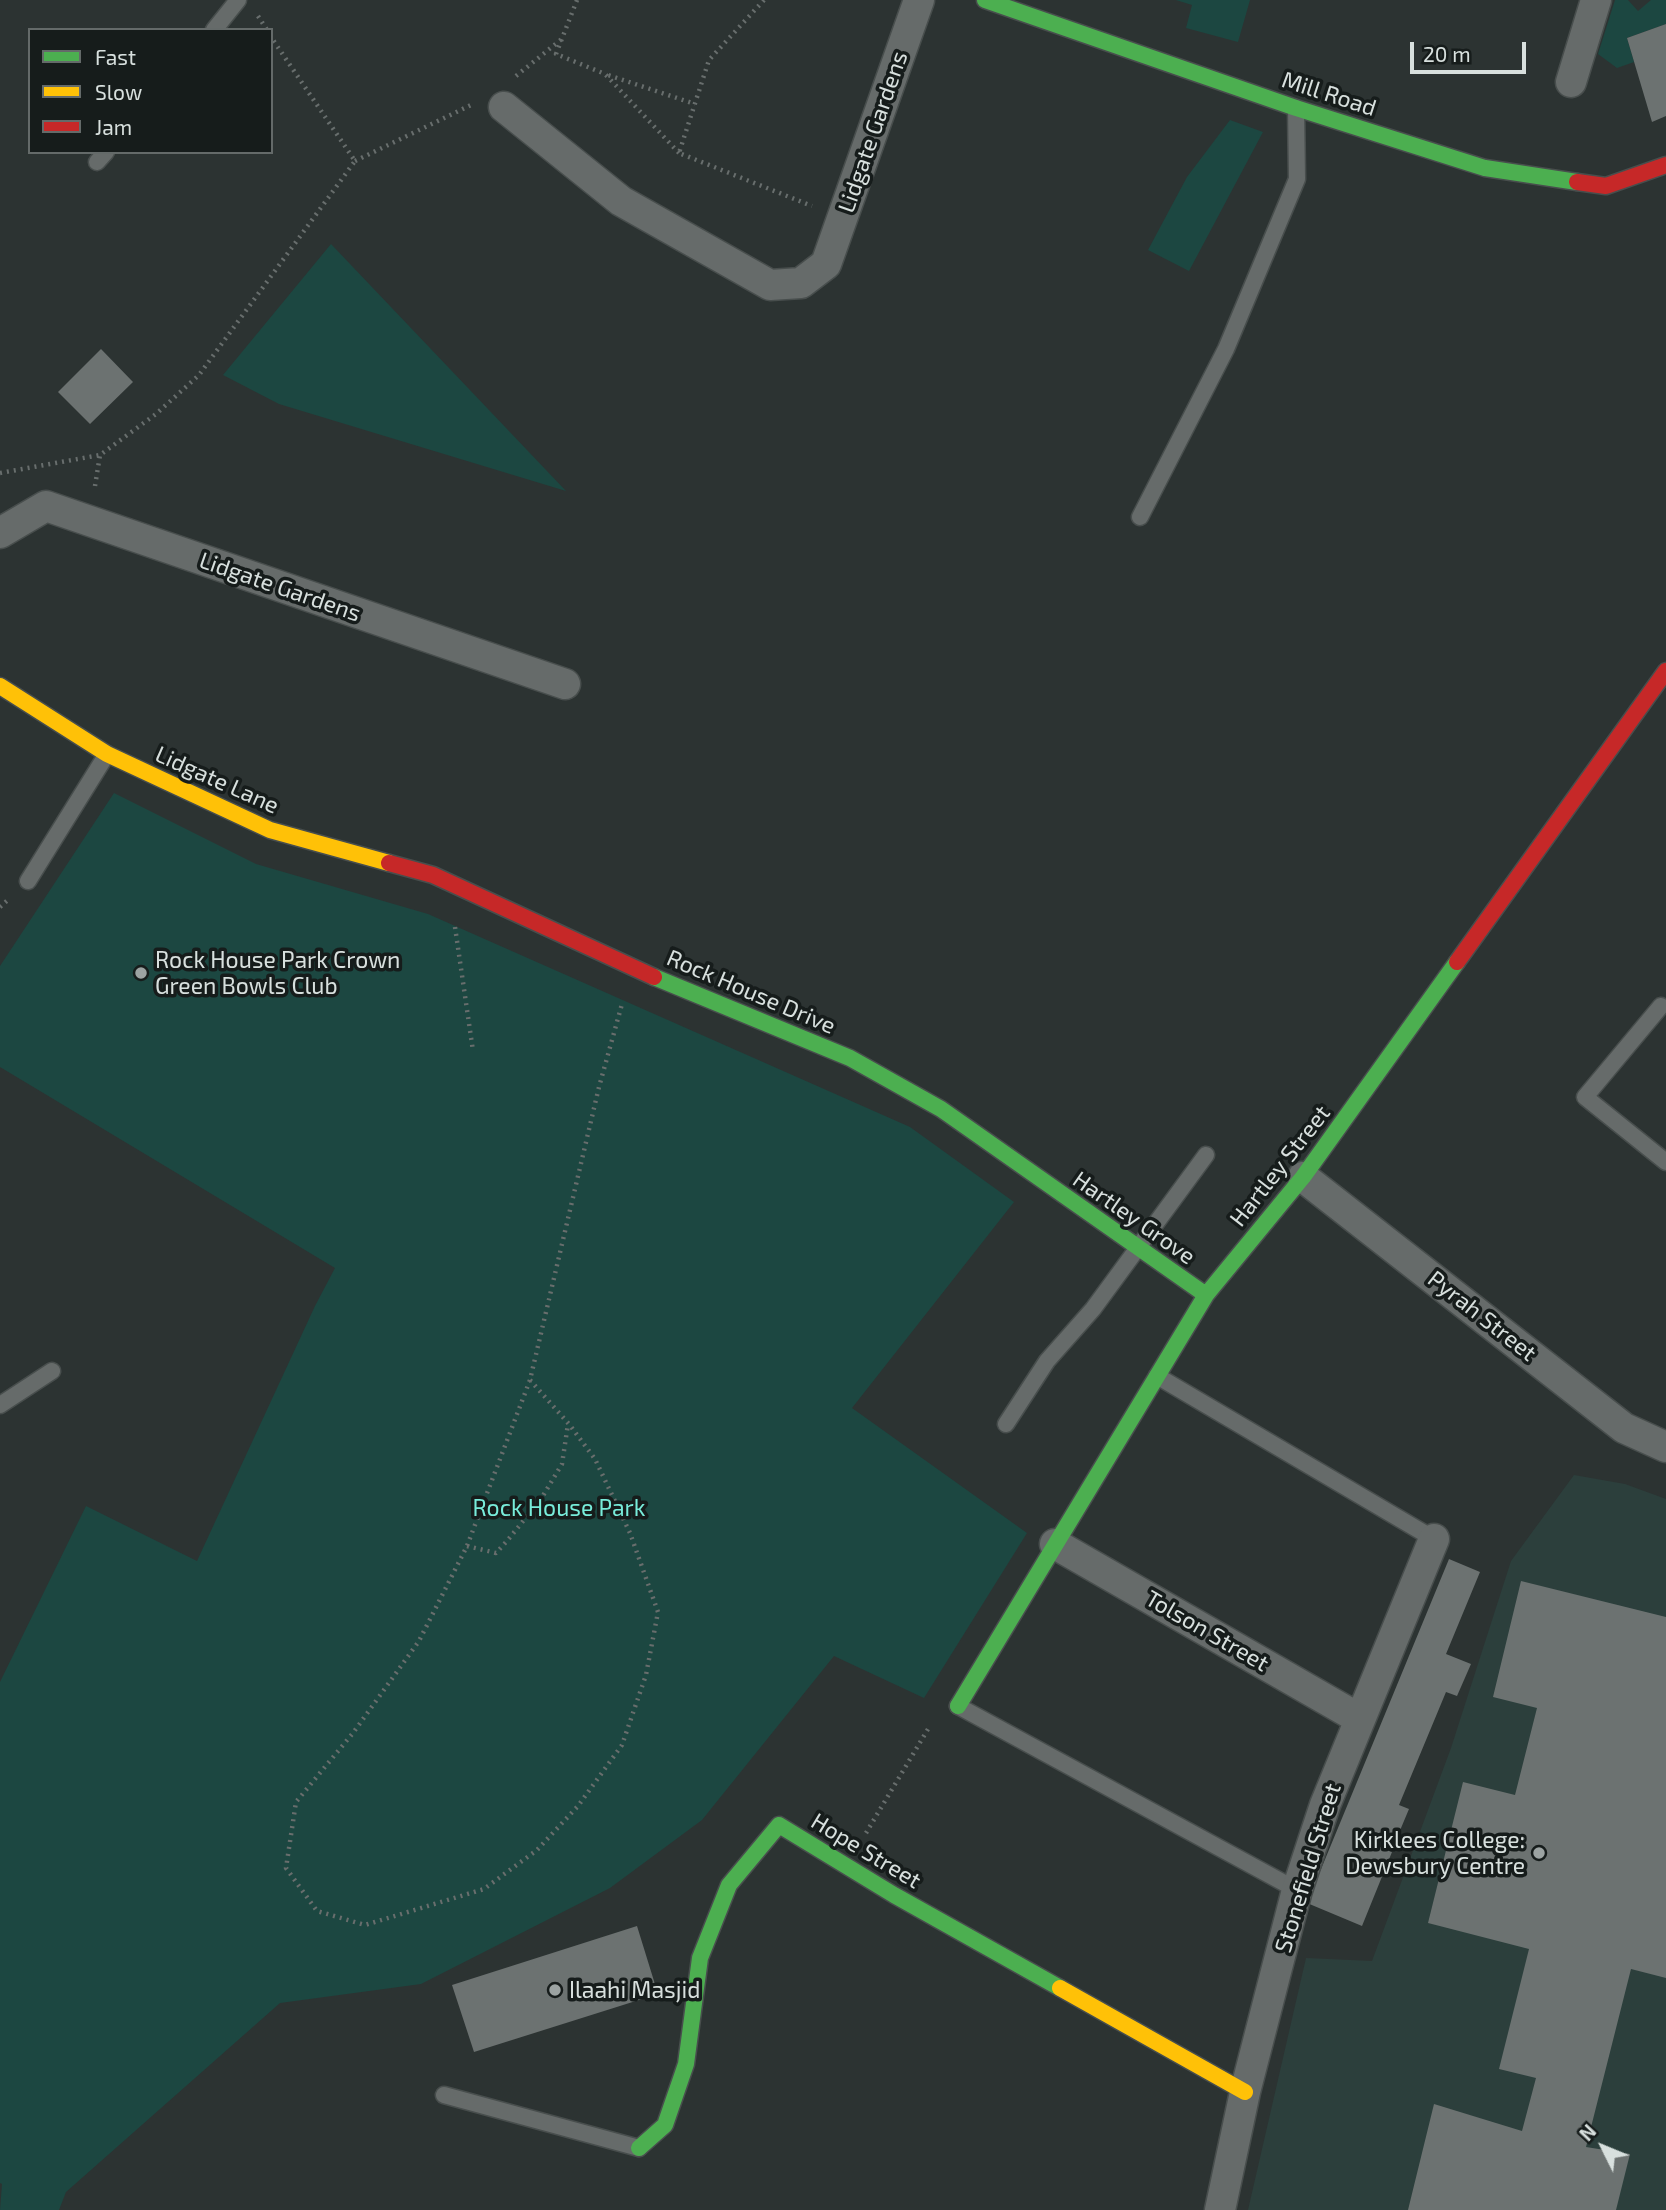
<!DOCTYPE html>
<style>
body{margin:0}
#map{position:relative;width:1666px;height:2210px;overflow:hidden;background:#2c3332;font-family:"Exo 2",sans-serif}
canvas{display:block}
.legend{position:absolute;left:28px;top:28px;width:245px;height:126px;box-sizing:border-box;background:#161c1b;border:2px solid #646a69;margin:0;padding:9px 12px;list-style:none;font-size:21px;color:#d8e0de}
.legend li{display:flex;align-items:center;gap:14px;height:35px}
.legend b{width:35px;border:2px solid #646a69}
.north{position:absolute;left:1568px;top:2112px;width:70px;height:70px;-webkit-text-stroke:5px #161c1b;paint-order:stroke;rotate:313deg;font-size:19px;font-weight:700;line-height:28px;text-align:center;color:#d8e0de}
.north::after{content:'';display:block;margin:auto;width:24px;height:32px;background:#d8e0de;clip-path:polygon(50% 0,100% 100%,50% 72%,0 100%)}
.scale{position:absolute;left:1410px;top:42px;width:116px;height:32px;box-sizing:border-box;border:4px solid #d8e0de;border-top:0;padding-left:9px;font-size:21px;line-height:24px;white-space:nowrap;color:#d8e0de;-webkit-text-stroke:5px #161c1b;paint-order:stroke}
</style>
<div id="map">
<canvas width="1666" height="2210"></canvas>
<ul class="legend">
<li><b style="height:9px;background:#4caf50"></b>Fast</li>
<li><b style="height:9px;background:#ffc107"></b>Slow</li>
<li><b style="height:9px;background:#c62828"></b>Jam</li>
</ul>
<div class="north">N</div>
<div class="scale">20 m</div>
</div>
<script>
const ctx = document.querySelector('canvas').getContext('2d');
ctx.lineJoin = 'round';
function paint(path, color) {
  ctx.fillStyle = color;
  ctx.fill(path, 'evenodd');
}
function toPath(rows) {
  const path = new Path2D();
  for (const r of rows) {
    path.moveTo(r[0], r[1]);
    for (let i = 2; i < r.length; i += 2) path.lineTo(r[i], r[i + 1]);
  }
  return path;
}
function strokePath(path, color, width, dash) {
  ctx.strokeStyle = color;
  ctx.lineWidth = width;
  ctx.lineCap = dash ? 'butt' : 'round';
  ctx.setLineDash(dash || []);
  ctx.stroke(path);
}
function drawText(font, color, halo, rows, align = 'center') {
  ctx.font = font + ' "Exo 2",sans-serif';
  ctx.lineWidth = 7;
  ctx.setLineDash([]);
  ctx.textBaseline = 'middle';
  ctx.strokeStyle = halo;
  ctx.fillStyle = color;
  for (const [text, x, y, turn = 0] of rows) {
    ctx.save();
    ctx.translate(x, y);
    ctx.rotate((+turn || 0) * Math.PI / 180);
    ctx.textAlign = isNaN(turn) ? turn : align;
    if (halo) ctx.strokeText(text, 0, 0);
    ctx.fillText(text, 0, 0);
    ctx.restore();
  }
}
const built = toPath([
 [1574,1475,1625,1484,1666,1499,1666,2210,1248,2210,1306,1958,1372,1961,1451,1748,1511,1561]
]);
const green = toPath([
 [1176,0,1250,0,1238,42,1186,28,1192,5],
 [1615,0,1628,0,1638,11,1651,0,1666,0,1666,24,1627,38,1634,62,1617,68,1598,54],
 [1230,120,1263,132,1189,271,1148,250,1187,177],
 [331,244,566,491,279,404,223,375],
 [114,793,256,864,428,914,910,1127,1014,1202,852,1408,1027,1533,924,1698,834,1656,702,1820,610,1888,421,1984,280,2003,66,2192,59,2210,0,2210,2,2184,0,2183,0,1682,86,1506,197,1561,315,1306,335,1268,0,1067,0,966]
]);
const building = toPath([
 [1666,24,1666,116,1652,122,1627,38],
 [101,349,133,382,90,424,58,392],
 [1449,1559,1480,1572,1446,1654,1471,1664,1457,1696,1446,1692,1399,1805,1409,1809,1396,1840,1370,1830,1366,1841,1392,1852,1362,1926,1307,1903],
 [1521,1581,1666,1617,1666,1978,1631,1969,1586,2147,1630,2154,1616,2210,1408,2210,1434,2104,1522,2131,1536,2078,1499,2069,1529,1949,1428,1923,1463,1782,1515,1795,1537,1708,1493,1697],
 [637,1926,658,1994,474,2052,452,1985]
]);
const path = toPath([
 [577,0,556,54,605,74],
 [764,0,709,60,679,153,812,206],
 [258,16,267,30],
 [516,76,563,38],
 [679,153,605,74,695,104],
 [355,161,471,105],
 [0,473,100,455,156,414,199,375,355,161,271,37],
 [95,486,100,455],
 [0,907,10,898],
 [455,927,473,1051],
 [530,1380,569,1424,595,1459,630,1533,658,1612,646,1675,622,1745,578,1806,537,1850,484,1889,365,1925,317,1911,286,1868,296,1802,353,1733,419,1641,467,1546,530,1380,599,1087,622,1004],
 [467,1546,496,1553,507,1541,541,1499,562,1464,568,1424],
 [866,1833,928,1729]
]);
const lane = toPath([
 [214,30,238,0],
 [97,162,106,152],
 [1140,517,1226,349,1297,179,1296,108],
 [28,881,107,754],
 [1661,1006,1585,1097,1666,1162],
 [1157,1376,1434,1539],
 [0,1405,52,1371],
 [1006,1424,1047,1361,1093,1309,1206,1155],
 [958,1706,1297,1890],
 [444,2095,639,2148]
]);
const street = toPath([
 [1571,82,1596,0],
 [504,107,621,201,770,285,801,283,826,264,919,0],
 [0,533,46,506,565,684],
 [1303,1177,1624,1428,1666,1447],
 [1055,1544,1360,1719],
 [1220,2210,1245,2092,1297,1890,1325,1805,1434,1539]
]);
const fast = toPath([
 [985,0,1296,108,1485,168,1577,182],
 [654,977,850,1058,941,1109,1206,1295],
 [958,1706,1206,1295,1303,1177,1457,962],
 [639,2148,665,2125,686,2064,700,1958,729,1885,779,1825,894,1895,1060,1988]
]);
const slow = toPath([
 [0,686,107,754,270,830,389,863],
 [1060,1988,1245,2092]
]);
const jam = toPath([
 [1577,182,1606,186,1666,165],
 [389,863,433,875,654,977],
 [1457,962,1666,671]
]);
const markers = [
 [141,973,7,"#9ca3a2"],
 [1539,1853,7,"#9ca3a2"],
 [555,1990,7,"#9ca3a2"]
];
const streetNames = [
 ["Mill Road",1329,94,18],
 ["Lidgate Gardens",873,132,-71],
 ["Lidgate Gardens",280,587,19],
 ["Lidgate Lane",217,780,24],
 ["Rock House Drive",751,992,23],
 ["Hartley Street",1280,1166,-52],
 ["Hartley Grove",1134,1218,35],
 ["Pyrah Street",1482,1316,38],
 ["Tolson Street",1207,1631,30],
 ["Hope Street",866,1851,31],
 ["Stonefield Street",1308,1868,-73]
];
const poiNames = [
 ["Rock House Park Crown",155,960],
 ["Green Bowls Club",155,986],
 ["Kirklees College:",1525,1840,"right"],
 ["Dewsbury Centre",1525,1866,"right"],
 ["Ilaahi Masjid",569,1990]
];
const parkNames = [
 ["Rock House Park",559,1508]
];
paint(built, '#2c3f3c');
paint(green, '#1c4741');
paint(building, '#6c7271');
strokePath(lane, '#484e4d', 19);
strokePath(street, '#484e4d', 33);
strokePath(fast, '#484e4d', 19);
strokePath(slow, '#484e4d', 19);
strokePath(jam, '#484e4d', 19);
strokePath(path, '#686e6d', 4.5, [2, 5]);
strokePath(lane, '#666b6a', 16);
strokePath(street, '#666b6a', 30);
strokePath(fast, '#4caf50', 16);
strokePath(slow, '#ffc107', 16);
strokePath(jam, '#c62828', 16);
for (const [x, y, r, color] of markers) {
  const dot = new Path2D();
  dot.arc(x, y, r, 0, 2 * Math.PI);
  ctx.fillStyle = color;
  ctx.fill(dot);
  strokePath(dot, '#161c1b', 2.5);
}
drawText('23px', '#d8e0de', '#161c1b', streetNames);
drawText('23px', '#d8e0de', '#161c1b', poiNames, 'left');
drawText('23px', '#78ecda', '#161c1b', parkNames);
</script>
